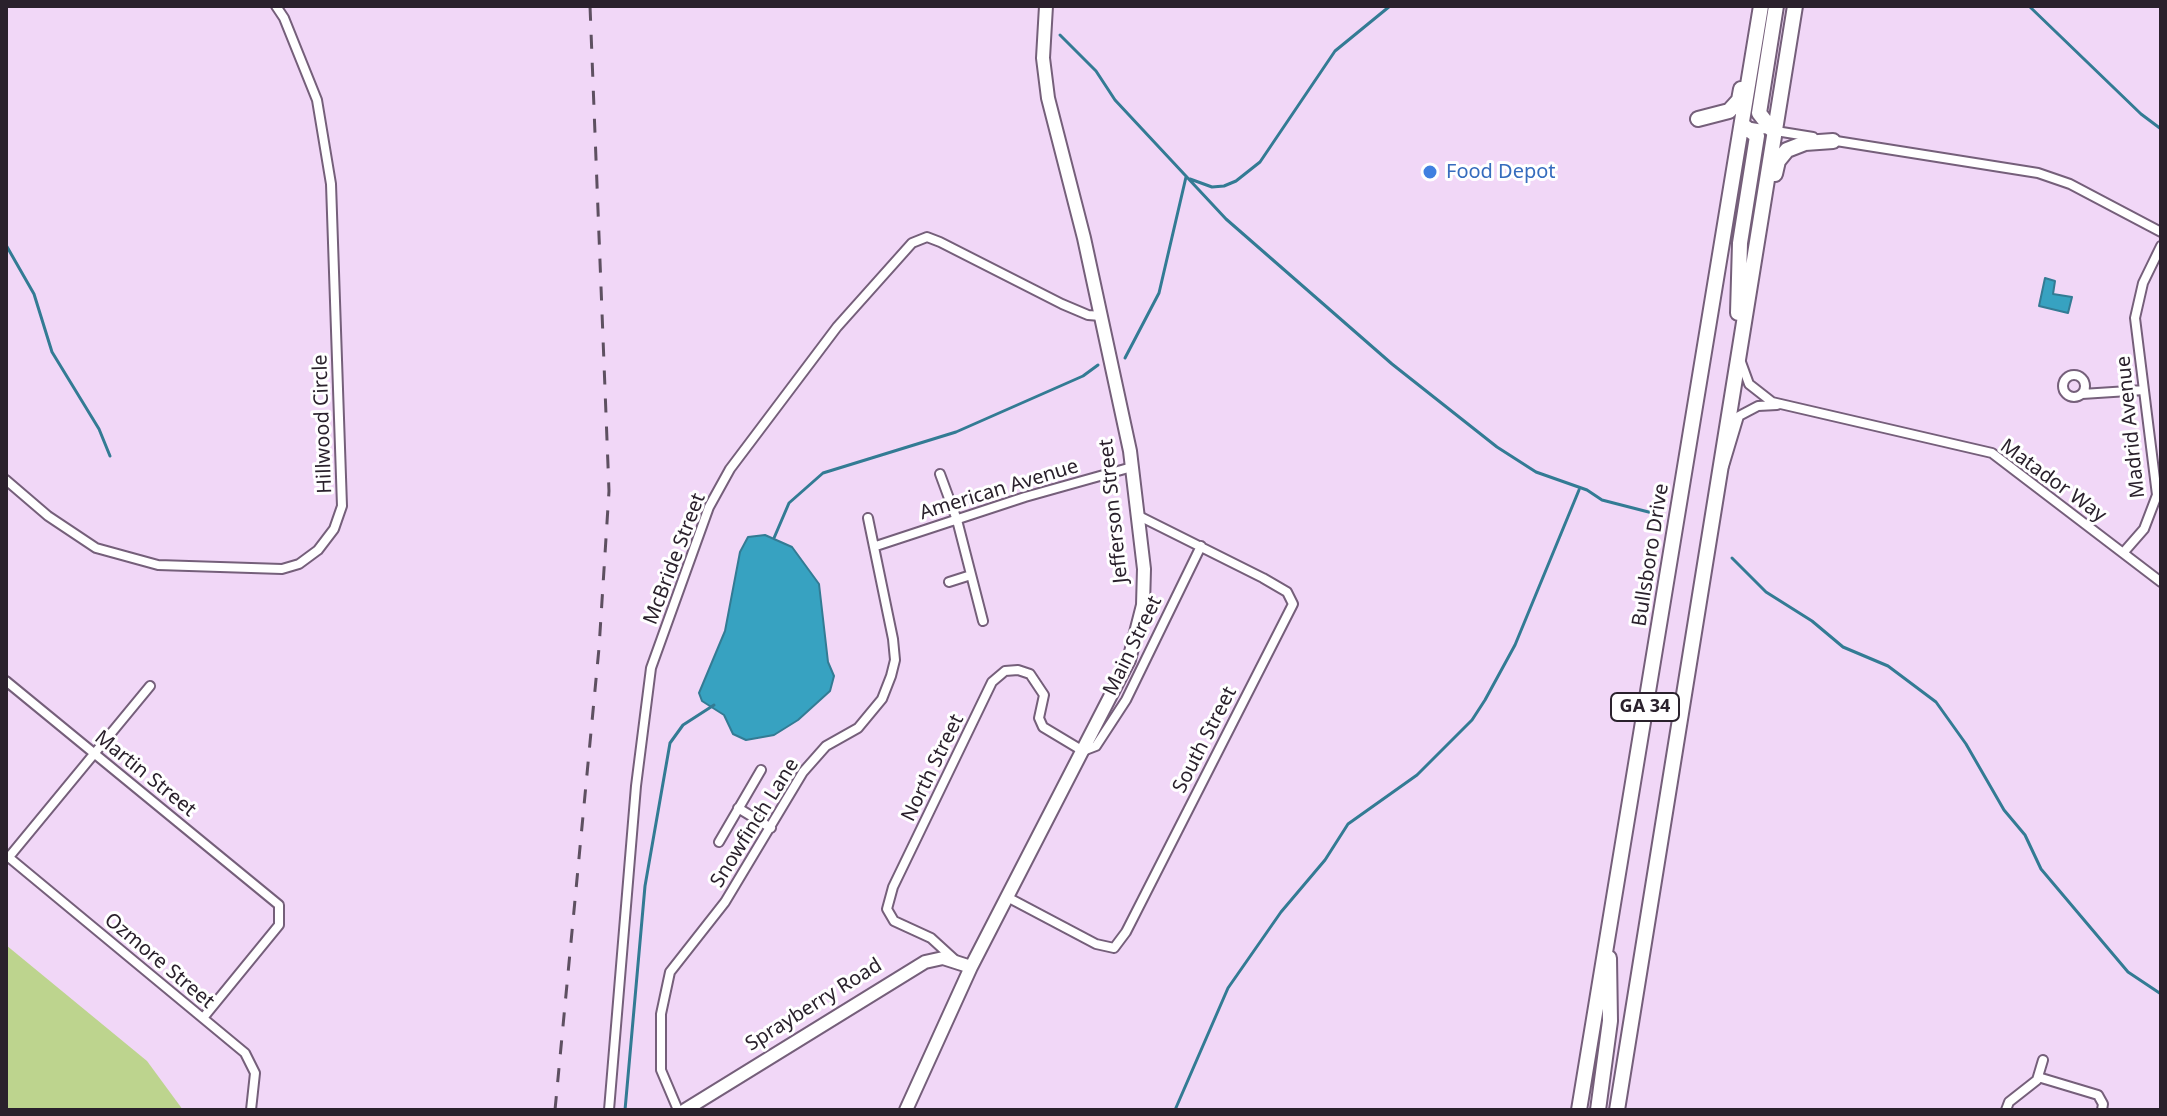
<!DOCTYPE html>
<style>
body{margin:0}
#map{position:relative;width:2167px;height:1116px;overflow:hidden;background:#f1d7f7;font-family:"Noto Sans",sans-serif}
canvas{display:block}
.frame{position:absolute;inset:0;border:8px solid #2a212c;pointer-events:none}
</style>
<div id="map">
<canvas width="2167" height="1116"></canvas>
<div class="frame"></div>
</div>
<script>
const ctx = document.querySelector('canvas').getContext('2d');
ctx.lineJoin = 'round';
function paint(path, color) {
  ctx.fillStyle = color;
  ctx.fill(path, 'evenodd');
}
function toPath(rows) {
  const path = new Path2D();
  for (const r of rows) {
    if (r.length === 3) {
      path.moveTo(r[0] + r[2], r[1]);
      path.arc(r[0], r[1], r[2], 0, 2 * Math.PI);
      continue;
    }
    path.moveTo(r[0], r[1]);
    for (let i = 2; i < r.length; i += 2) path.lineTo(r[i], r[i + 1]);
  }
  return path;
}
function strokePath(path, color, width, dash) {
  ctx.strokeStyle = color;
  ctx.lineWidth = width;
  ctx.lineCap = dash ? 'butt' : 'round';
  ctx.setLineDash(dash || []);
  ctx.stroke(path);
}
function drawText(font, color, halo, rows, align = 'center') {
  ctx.font = font + ' "Noto Sans",sans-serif';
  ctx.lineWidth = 6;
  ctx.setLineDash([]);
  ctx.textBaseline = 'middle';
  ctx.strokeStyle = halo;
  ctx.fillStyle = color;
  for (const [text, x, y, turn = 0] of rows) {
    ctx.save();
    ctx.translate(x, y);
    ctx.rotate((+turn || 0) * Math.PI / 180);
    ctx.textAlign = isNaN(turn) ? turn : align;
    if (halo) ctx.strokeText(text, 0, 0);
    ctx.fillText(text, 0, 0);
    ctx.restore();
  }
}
const green = toPath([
 [6,945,147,1061,183,1110,6,1110]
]);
const water = toPath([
 [2045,278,2055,281,2053,294,2072,297,2068,313,2039,306,2045,278],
 [765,535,792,547,819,584,828,662,834,676,830,691,798,720,774,735,746,740,733,734,724,715,702,701,699,693,725,631,740,552,748,537,765,535]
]);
const stream = toPath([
 [2029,6,2141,114,2161,129],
 [1060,35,1096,71,1115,100,1226,219,1392,364,1497,447,1536,472,1587,490,1602,500,1664,516],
 [1190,179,1212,187,1224,186,1236,181,1260,162,1335,51,1390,6],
 [6,245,34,294,52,352,99,429,110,456],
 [1125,358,1159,293,1186,177],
 [774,538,789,503,823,473,956,432,1083,376,1098,365],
 [1732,558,1766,592,1812,621,1843,647,1888,666,1936,702,1966,744,2004,810,2025,835,2041,869,2128,972,2161,994],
 [625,1110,645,886,670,743,683,725,714,705],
 [1175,1110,1228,988,1281,912,1325,860,1348,824,1417,775,1472,720,1485,700,1515,645,1579,490]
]);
const street = toPath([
 [1751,127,1813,137],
 [1830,140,2038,173,2070,184,2161,232],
 [1741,362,1749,384,1772,402,1992,453,2161,582],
 [2074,386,11],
 [2082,394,2144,390],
 [1724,466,1739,416,1758,406,1777,405],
 [940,474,957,520,983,621],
 [6,480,48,516,96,548,158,565,282,569,299,564,318,550,334,529,342,506,331,184,317,100,284,18,276,6],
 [876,546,1025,497,1132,467],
 [2123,553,2144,529,2157,495,2135,318,2143,283,2161,246],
 [949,582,971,575],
 [6,681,279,905,279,925,203,1018],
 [738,808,771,828],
 [719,842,761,770],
 [6,855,245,1053,255,1073,251,1110],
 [9,857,150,686],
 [1009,898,1096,944,1114,948,1126,932,1293,604,1287,592,1263,578,1137,515],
 [954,959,931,938,894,921,887,909,893,887,992,682,1005,671,1018,670,1030,674,1044,695,1039,718,1043,727,1083,751,1096,746,1126,700,1201,546],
 [2038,1077,2098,1095,2103,1104,2102,1110],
 [609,1110,636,786,651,668,709,507,730,469,837,327,912,243,927,237,940,242,1062,304,1088,315,1101,316],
 [678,1110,661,1070,661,1014,670,972,725,902,803,772,826,746,858,728,882,699,891,676,895,660,893,639,868,518],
 [2006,1110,2009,1102,2037,1080,2043,1060]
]);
const secondary = toPath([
 [685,1110,925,962,943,958,971,967],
 [906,1110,971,967,1129,660,1143,605,1144,569,1130,451,1084,238,1048,98,1043,58,1046,6]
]);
const primary = toPath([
 [1698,119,1729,111,1739,100,1741,89],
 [1773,131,1759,113,1776,6],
 [1775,174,1778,161,1787,150,1805,143,1833,141],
 [1738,313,1740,243,1757,136,1744,126],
 [1579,1110,1761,6],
 [1598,1110,1610,1021,1609,958],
 [1617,1110,1795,6]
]);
const rail = toPath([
 [555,1110,599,648,609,491,590,6]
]);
const markers = [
 [1430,172,8,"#3f7fe0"]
];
const shields = [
 [1645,707,68]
];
const shieldNames = [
 ["GA 34",1645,707]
];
const shopNames = [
 ["Food Depot",1446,172]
];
const streetNames = [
 ["Hillwood Circle",323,424,-92],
 ["Madrid Avenue",2131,427,-96],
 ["Matador Way",2053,481,36],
 ["American Avenue",999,490,-17],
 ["Jefferson Street",1114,511,-96],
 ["Bullsboro Drive",1651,555,-81],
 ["McBride Street",675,559,-69],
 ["Main Street",1133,646,-64],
 ["South Street",1205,740,-63],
 ["North Street",933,768,-64],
 ["Martin Street",145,774,39],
 ["Snowfinch Lane",755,823,-58],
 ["Ozmore Street",159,961,40],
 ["Sprayberry Road",814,1005,-32]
];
paint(green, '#bdd48e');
paint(water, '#37a2c1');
strokePath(water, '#337b94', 2);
strokePath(stream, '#337b94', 3);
strokePath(street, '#755f7a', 12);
strokePath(secondary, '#755f7a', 16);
strokePath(primary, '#755f7a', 18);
strokePath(street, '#fff', 8);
strokePath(secondary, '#fff', 12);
strokePath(primary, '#fff', 14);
strokePath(rail, '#5e5061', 3, [14, 14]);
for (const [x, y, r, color] of markers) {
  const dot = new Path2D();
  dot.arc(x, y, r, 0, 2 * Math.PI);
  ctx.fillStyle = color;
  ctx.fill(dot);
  strokePath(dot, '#fff', 3);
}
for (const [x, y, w] of shields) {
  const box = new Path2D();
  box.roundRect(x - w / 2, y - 14, w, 28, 6);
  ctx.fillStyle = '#fff';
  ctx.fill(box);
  strokePath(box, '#2a212c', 2);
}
drawText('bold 18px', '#2a212c', null, shieldNames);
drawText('20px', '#366cbe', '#fff', shopNames, 'left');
drawText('20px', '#2a212c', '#fff', streetNames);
</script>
